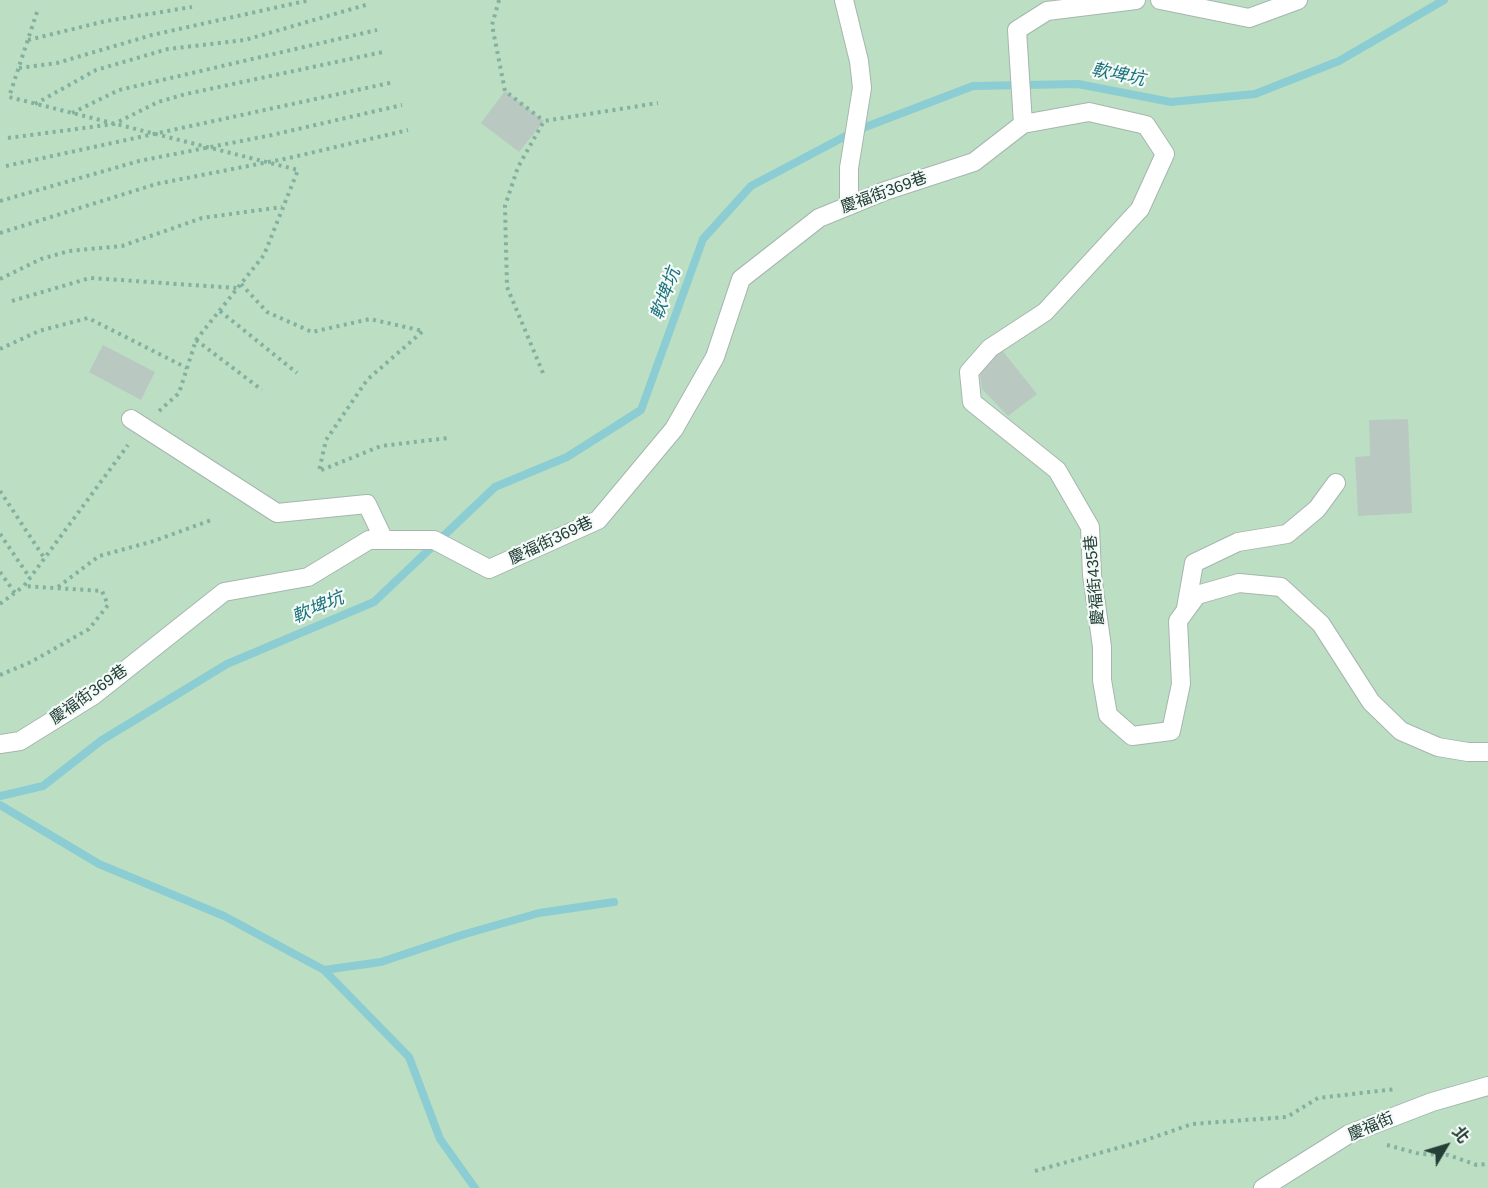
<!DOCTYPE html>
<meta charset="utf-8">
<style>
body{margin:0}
#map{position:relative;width:1488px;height:1188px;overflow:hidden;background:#e4ede8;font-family:Arial,"Noto Sans TC",sans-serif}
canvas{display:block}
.north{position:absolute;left:1416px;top:1116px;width:60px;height:60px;-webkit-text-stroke:4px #f4faf7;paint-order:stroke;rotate:52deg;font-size:16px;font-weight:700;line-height:24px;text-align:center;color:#233f36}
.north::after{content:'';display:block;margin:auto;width:21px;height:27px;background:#233f36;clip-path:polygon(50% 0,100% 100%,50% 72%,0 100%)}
</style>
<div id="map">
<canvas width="1488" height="1188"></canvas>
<div class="north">北</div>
</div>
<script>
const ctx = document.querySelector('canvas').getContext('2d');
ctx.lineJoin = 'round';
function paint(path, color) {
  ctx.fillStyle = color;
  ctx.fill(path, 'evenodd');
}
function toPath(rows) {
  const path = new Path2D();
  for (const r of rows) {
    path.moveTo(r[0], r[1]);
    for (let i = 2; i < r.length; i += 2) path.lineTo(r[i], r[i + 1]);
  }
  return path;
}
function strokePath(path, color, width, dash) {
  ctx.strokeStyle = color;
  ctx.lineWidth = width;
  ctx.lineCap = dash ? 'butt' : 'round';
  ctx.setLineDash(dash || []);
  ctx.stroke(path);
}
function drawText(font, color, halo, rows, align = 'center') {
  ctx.font = font + ' Arial,"Noto Sans TC",sans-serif';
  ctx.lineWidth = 4.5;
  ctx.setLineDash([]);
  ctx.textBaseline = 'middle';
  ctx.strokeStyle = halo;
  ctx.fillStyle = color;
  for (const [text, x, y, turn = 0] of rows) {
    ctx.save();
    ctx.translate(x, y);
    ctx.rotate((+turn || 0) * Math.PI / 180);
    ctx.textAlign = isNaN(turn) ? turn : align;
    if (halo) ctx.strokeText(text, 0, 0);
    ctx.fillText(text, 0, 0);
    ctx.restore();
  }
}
const green = toPath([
 [0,0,1488,0,1488,1188,0,1188]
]);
const stream = toPath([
 [0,796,43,786,102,740,227,664,374,602,495,487,567,457,641,410,703,239,751,186,855,131,973,86,1078,84,1171,102,1255,94,1339,61,1444,0],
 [0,805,99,864,224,916,324,970,381,962,465,934,539,913,614,902],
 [324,970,409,1057,440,1139,475,1188]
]);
const building = toPath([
 [505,91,544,121,519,152,481,123],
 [103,345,155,372,141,400,89,372],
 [1001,349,1037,394,1008,416,982,389,980,372],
 [1408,419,1412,513,1358,516,1355,457,1370,456,1369,420]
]);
const path = toPath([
 [499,0,492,25,505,91,544,121],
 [37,12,9,97,298,170,264,255,196,340,179,393,159,411],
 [28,40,106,21,192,7],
 [19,68,57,63,152,35,310,0],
 [35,104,96,70,168,49,245,40,369,4],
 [72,113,119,90,377,30],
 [8,138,114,124,158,102,186,94,383,52],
 [6,166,394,82],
 [0,201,139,161,272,135,402,105],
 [0,233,156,184,289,158,408,130],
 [0,279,41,259,69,251,122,246,202,218,282,207],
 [241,284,267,312,312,332,370,319,423,331,367,380,326,440,319,471,381,446,448,438],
 [12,301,90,278,237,288],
 [220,311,297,373],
 [196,340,262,390],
 [0,349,39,331,88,318,187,368],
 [543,373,507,287,505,206,518,167,544,121,658,103],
 [0,491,45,559],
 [0,534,30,578],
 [0,572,15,593],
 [58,587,99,556,154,541,214,519],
 [0,604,24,586],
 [0,675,31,662,89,629,108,605,102,591,24,586,128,445],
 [1387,1145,1420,1154,1448,1155,1477,1165,1488,1164],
 [1035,1171,1146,1140,1192,1124,1287,1117,1318,1098,1396,1089]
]);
const minor = toPath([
 [844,0,859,61,862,88,849,168,849,206],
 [1160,0,1249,18,1298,0],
 [1023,124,1017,30,1047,11,1136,0],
 [131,419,277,513,367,504,384,540],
 [1186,608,1194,563,1238,542,1287,534,1317,509,1336,483],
 [0,744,20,741,94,695,224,592,308,577,369,540,434,540,489,569,598,520,674,429,715,357,741,279,819,218,885,191,974,162,1023,124,1089,112,1146,125,1165,154,1140,209,1045,312,990,348,969,372,972,402,1057,470,1090,527,1092,575,1102,647,1102,680,1108,715,1132,736,1171,731,1181,684,1178,621,1197,595,1239,583,1281,587,1321,624,1371,702,1401,731,1438,747,1468,752,1488,752],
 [1263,1188,1349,1134,1432,1102,1488,1086]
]);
const streetNames = [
 ["慶福街369巷",884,193,-20],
 ["慶福街369巷",551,541,-25],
 ["慶福街435巷",1095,580,-95],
 ["慶福街369巷",89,695,-35],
 ["慶福街",1371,1127,-23]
];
const waterNames = [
 ["軟埤坑",1118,75,11],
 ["軟埤坑",666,294,-70],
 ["軟埤坑",318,608,-23]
];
paint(green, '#bcdfc3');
strokePath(stream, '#8bcdd3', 8);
paint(building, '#b9c8c1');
strokePath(minor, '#a6b5af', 20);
strokePath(path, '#83b1a0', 4, [3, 4.5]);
strokePath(minor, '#fff', 18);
drawText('16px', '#233f36', '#f4faf7', streetNames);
drawText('italic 18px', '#1b737d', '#f4faf7', waterNames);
</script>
